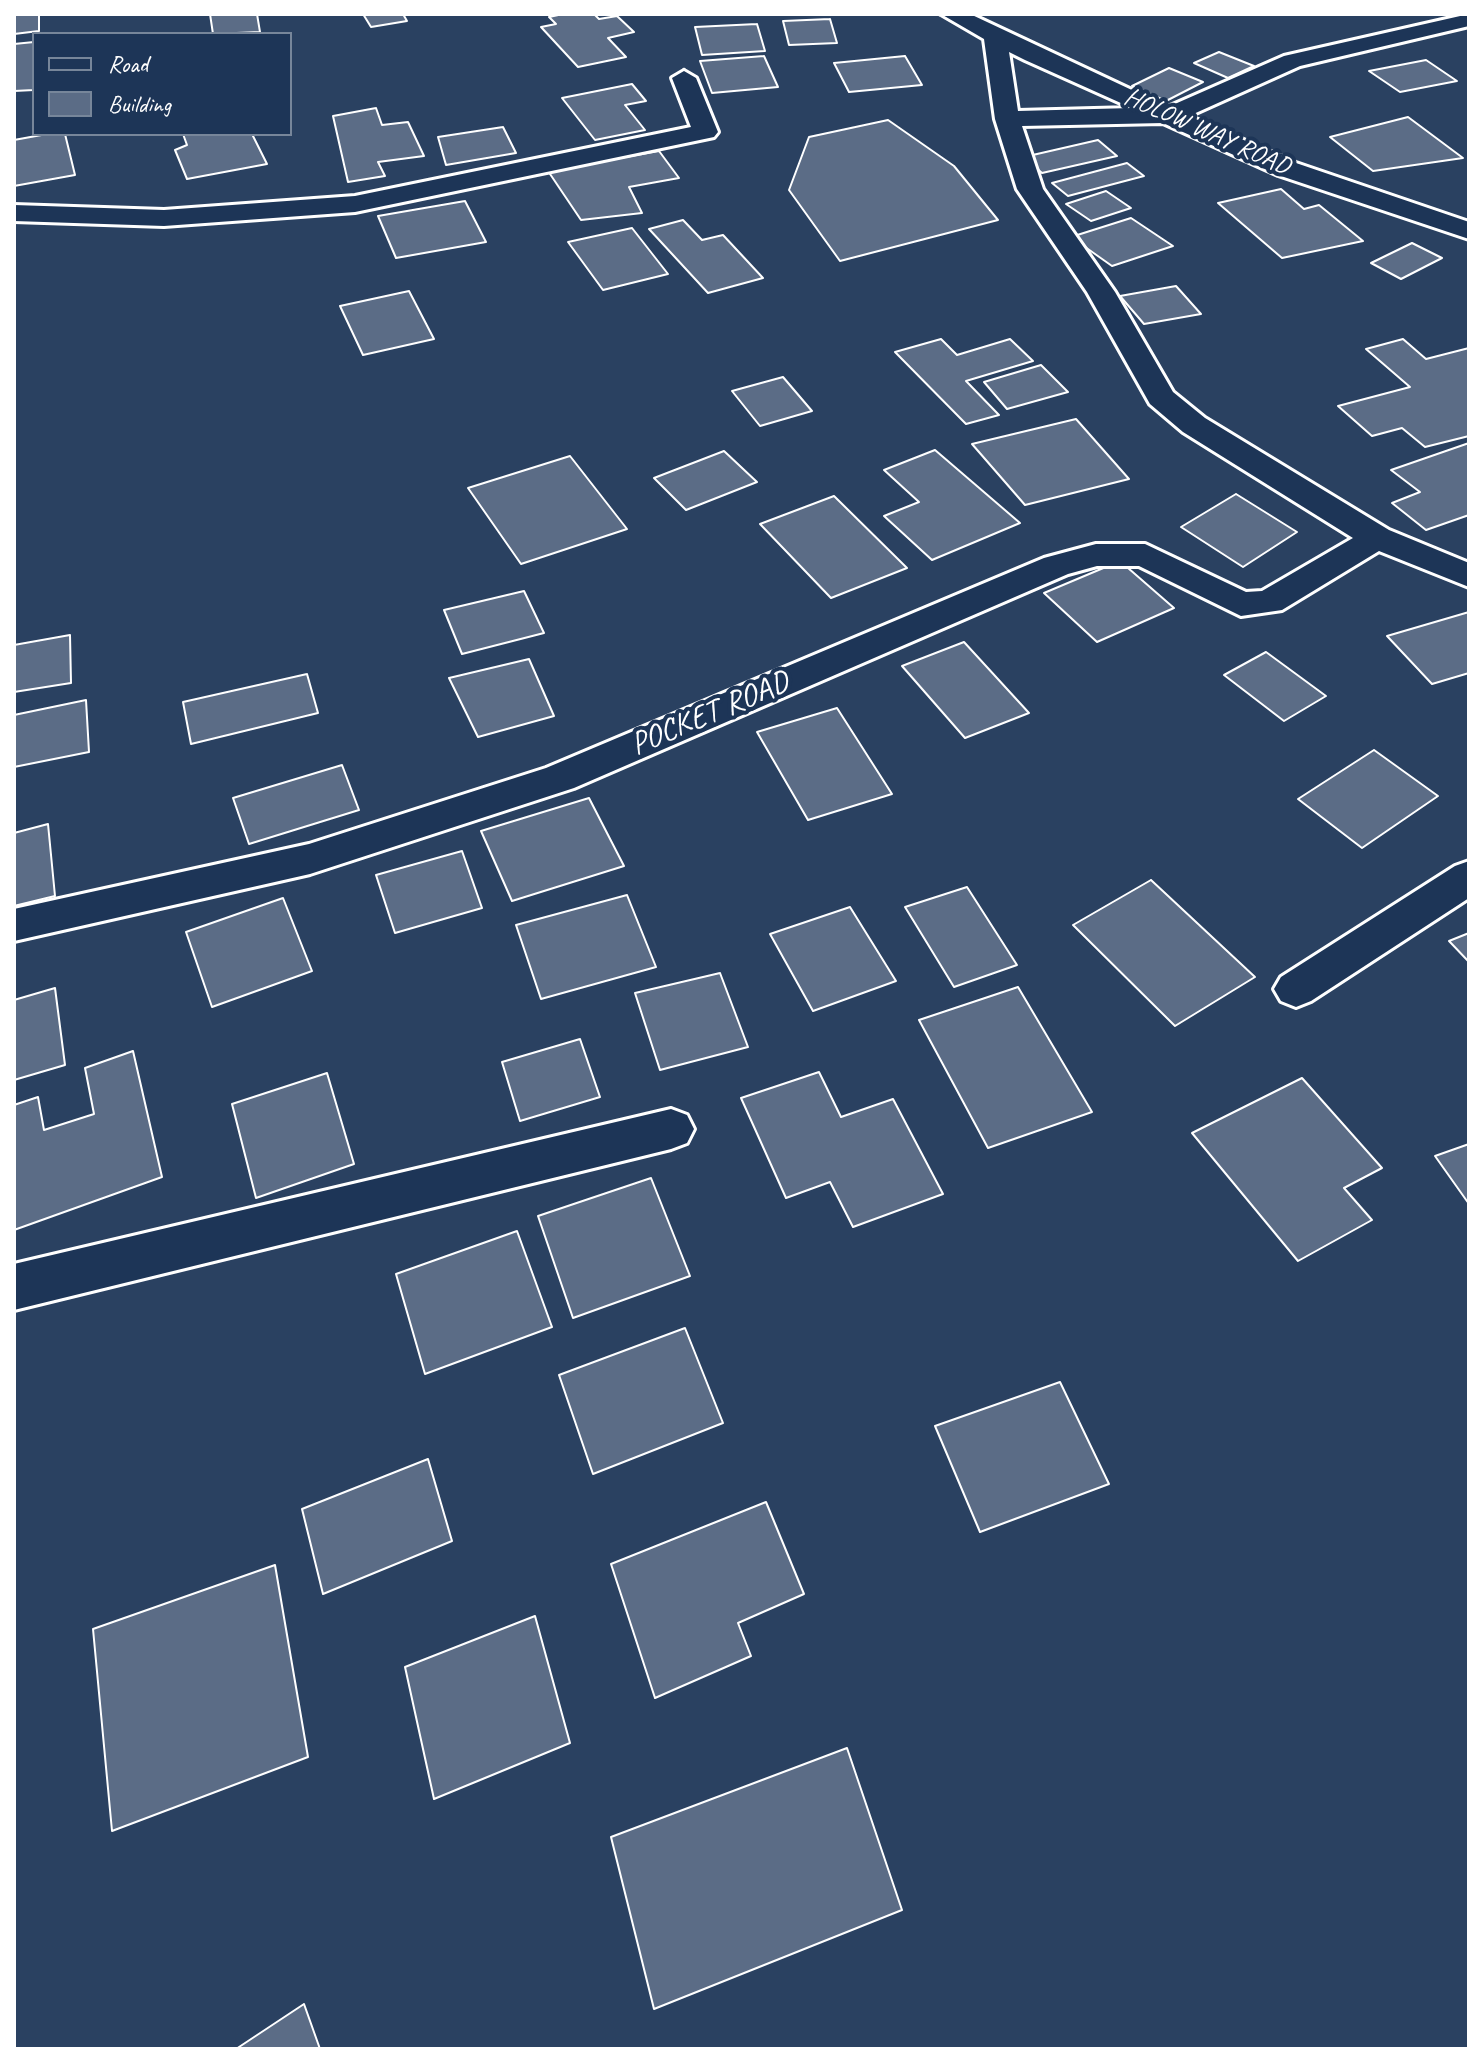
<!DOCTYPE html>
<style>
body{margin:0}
#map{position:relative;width:1483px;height:2063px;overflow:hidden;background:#2a4161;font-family:Caveat,sans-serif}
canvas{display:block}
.frame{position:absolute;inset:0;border:16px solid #fff;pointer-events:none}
.legend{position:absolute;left:32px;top:32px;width:260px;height:104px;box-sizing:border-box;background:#1d3557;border:2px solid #77869a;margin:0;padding:10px 14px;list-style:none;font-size:24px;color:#fff}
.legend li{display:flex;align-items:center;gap:16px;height:40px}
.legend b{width:40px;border:2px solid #77869a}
</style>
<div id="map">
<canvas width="1483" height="2063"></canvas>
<div class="frame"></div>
<ul class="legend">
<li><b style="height:10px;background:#1d3557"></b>Road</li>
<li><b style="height:22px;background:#5b6c86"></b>Building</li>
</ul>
</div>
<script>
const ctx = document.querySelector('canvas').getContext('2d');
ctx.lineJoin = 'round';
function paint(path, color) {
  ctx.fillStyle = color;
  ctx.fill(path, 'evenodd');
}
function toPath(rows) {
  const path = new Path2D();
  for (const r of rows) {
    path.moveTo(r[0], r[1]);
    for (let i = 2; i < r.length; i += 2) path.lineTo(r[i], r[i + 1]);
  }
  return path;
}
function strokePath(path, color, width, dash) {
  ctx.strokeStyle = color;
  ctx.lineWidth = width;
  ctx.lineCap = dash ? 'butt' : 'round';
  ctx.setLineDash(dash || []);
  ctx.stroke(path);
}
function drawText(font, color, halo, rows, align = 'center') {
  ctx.font = font + ' Caveat,sans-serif';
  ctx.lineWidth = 8;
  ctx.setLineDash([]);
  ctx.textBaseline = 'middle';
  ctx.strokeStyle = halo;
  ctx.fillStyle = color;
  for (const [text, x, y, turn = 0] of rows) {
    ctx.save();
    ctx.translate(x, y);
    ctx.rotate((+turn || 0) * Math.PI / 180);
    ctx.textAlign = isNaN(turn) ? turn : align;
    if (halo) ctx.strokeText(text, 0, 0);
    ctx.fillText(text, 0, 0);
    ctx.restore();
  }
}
const building = toPath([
 [14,14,39,14,39,31,14,34,14,14],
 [210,14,257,14,260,32,213,34,210,14],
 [363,14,403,14,407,21,371,27,363,14],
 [563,14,594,14,599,19,617,16,634,32,608,38,626,57,578,67,541,27,556,24,549,17,563,14],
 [830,19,837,43,789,45,783,21,830,19],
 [757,24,765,51,702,55,695,27,757,24],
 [34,42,34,90,14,91,14,44,34,42],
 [1219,52,1254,66,1228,78,1194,63,1219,52],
 [764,56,778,87,712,93,700,61,764,56],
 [905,56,922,85,849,92,834,63,905,56],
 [1426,60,1457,81,1400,92,1369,71,1426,60],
 [1169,68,1203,82,1166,101,1132,86,1169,68],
 [632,84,646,101,625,105,645,130,595,140,562,98,632,84],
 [376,108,382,125,408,122,424,156,378,162,385,176,348,182,333,116,376,108],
 [1408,117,1463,158,1373,171,1330,137,1408,117],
 [888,120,954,166,998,220,840,261,789,190,809,137,888,120],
 [503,127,516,153,446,165,438,137,503,127],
 [47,134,65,134,75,175,14,186,14,140,47,134],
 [183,134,252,134,267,164,187,179,175,150,187,145,183,134],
 [1098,140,1117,156,1042,173,1024,157,1098,140],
 [659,151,679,178,629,187,642,213,581,220,548,171,659,151],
 [1127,163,1144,176,1068,196,1052,183,1127,163],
 [1281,189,1304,209,1319,205,1363,241,1282,258,1218,203,1281,189],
 [1106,191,1131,208,1091,221,1066,204,1106,191],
 [465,201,486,242,396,258,378,216,465,201],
 [1131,218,1173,246,1112,266,1071,237,1131,218],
 [683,220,702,240,723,235,763,278,708,293,649,229,683,220],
 [632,228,668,274,603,290,568,242,632,228],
 [1412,243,1442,258,1401,279,1371,263,1412,243],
 [1176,286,1201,314,1144,324,1120,296,1176,286],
 [409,291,434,339,363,355,340,306,409,291],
 [941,339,957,355,1010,339,1033,361,966,381,999,415,966,424,895,352,941,339],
 [1403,339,1426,359,1469,348,1469,436,1425,447,1402,428,1372,436,1338,406,1410,387,1366,349,1403,339],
 [1041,365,1068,392,1007,409,984,382,1041,365],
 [783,377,812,411,760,426,732,391,783,377],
 [1076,419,1129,479,1025,505,972,444,1076,419],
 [1469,443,1469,515,1426,530,1392,503,1420,492,1391,470,1469,443],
 [935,450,1020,523,932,560,884,516,919,502,884,470,935,450],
 [724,451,757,482,686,510,654,478,724,451],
 [570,456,627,529,521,564,468,488,570,456],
 [1236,494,1297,532,1243,567,1181,527,1236,494],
 [834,496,907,568,831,598,760,524,834,496],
 [1120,561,1174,608,1097,642,1044,593,1120,561],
 [524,591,544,633,462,654,444,610,524,591],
 [1469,612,1469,673,1432,684,1387,636,1469,612],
 [70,635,71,683,14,692,14,645,70,635],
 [964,642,1029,713,965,738,902,666,964,642],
 [1266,652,1326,696,1284,721,1224,675,1266,652],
 [529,659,554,716,478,737,449,678,529,659],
 [307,674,318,713,191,744,183,702,307,674],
 [86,700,89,752,14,767,14,715,86,700],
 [837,708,892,794,808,820,757,732,837,708],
 [1374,750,1438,796,1362,848,1298,799,1374,750],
 [342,765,359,810,249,844,233,798,342,765],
 [589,798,624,866,512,901,481,831,589,798],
 [48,824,55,896,14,906,14,833,48,824],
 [462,851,482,908,395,933,376,875,462,851],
 [1151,880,1255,977,1175,1026,1073,925,1151,880],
 [967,887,1017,965,954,987,905,907,967,887],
 [627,895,656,967,541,999,516,925,627,895],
 [283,898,312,971,212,1007,186,932,283,898],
 [850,907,896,981,813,1011,770,934,850,907],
 [1469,933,1469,962,1449,941,1469,933],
 [720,973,748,1047,660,1070,635,993,720,973],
 [1018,987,1092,1112,988,1148,919,1020,1018,987],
 [55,988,65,1065,14,1080,14,1000,55,988],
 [580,1039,600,1097,520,1121,502,1062,580,1039],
 [133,1051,162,1177,14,1230,14,1105,38,1097,44,1130,94,1114,85,1068,133,1051],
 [819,1072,841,1117,893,1099,943,1194,853,1227,830,1182,786,1198,741,1098,819,1072],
 [327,1073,354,1164,256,1198,232,1104,327,1073],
 [1302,1078,1382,1168,1344,1188,1372,1220,1298,1261,1192,1133,1302,1078],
 [1469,1144,1469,1204,1435,1156,1469,1144],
 [651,1178,690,1276,573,1318,538,1216,651,1178],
 [517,1231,552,1327,425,1374,396,1274,517,1231],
 [685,1328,723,1423,593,1474,559,1375,685,1328],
 [1060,1382,1109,1484,980,1532,935,1426,1060,1382],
 [428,1459,452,1541,323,1594,302,1509,428,1459],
 [766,1502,804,1594,738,1623,751,1656,655,1698,611,1564,766,1502],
 [275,1565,308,1757,112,1831,93,1629,275,1565],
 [535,1616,570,1743,434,1799,405,1667,535,1616],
 [847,1748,902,1910,654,2009,611,1837,847,1748],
 [304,2004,320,2049,236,2049,304,2004]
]);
const minor = toPath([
 [941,14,970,14,1168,107,1284,56,1469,14,1469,26,1300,66,1189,116,1296,163,1469,222,1469,239,1278,175,1163,123,1022,126,1043,189,1115,292,1173,392,1205,418,1389,530,1469,563,1469,587,1379,551,1282,610,1241,616,1139,566,1097,566,1068,574,574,788,310,874,14,941,14,909,309,844,546,768,1044,558,1096,544,1145,544,1246,592,1262,591,1353,538,1183,432,1150,404,1087,292,1017,189,995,119,984,39,941,14],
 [1009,52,1025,60,1132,108,1018,111,1009,52],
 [684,71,696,78,718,132,714,137,355,212,164,226,14,221,14,205,164,210,355,196,691,127,672,78,684,71],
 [1469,861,1469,898,1311,1001,1296,1007,1281,1001,1274,989,1281,977,1455,866,1469,861],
 [671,1109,687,1115,694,1129,687,1143,671,1149,14,1310,14,1264,671,1109]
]);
const farStreetnames = [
 ["HOLOW WAY ROAD",1207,132,24]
];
const streetNames = [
 ["POCKET ROAD",710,714,-23]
];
paint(building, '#5b6c86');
strokePath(building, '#fff', 2);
strokePath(minor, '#fff', 6);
paint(minor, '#1d3557');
drawText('26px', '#fff', '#1d3557', farStreetnames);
drawText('32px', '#fff', '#1d3557', streetNames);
</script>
